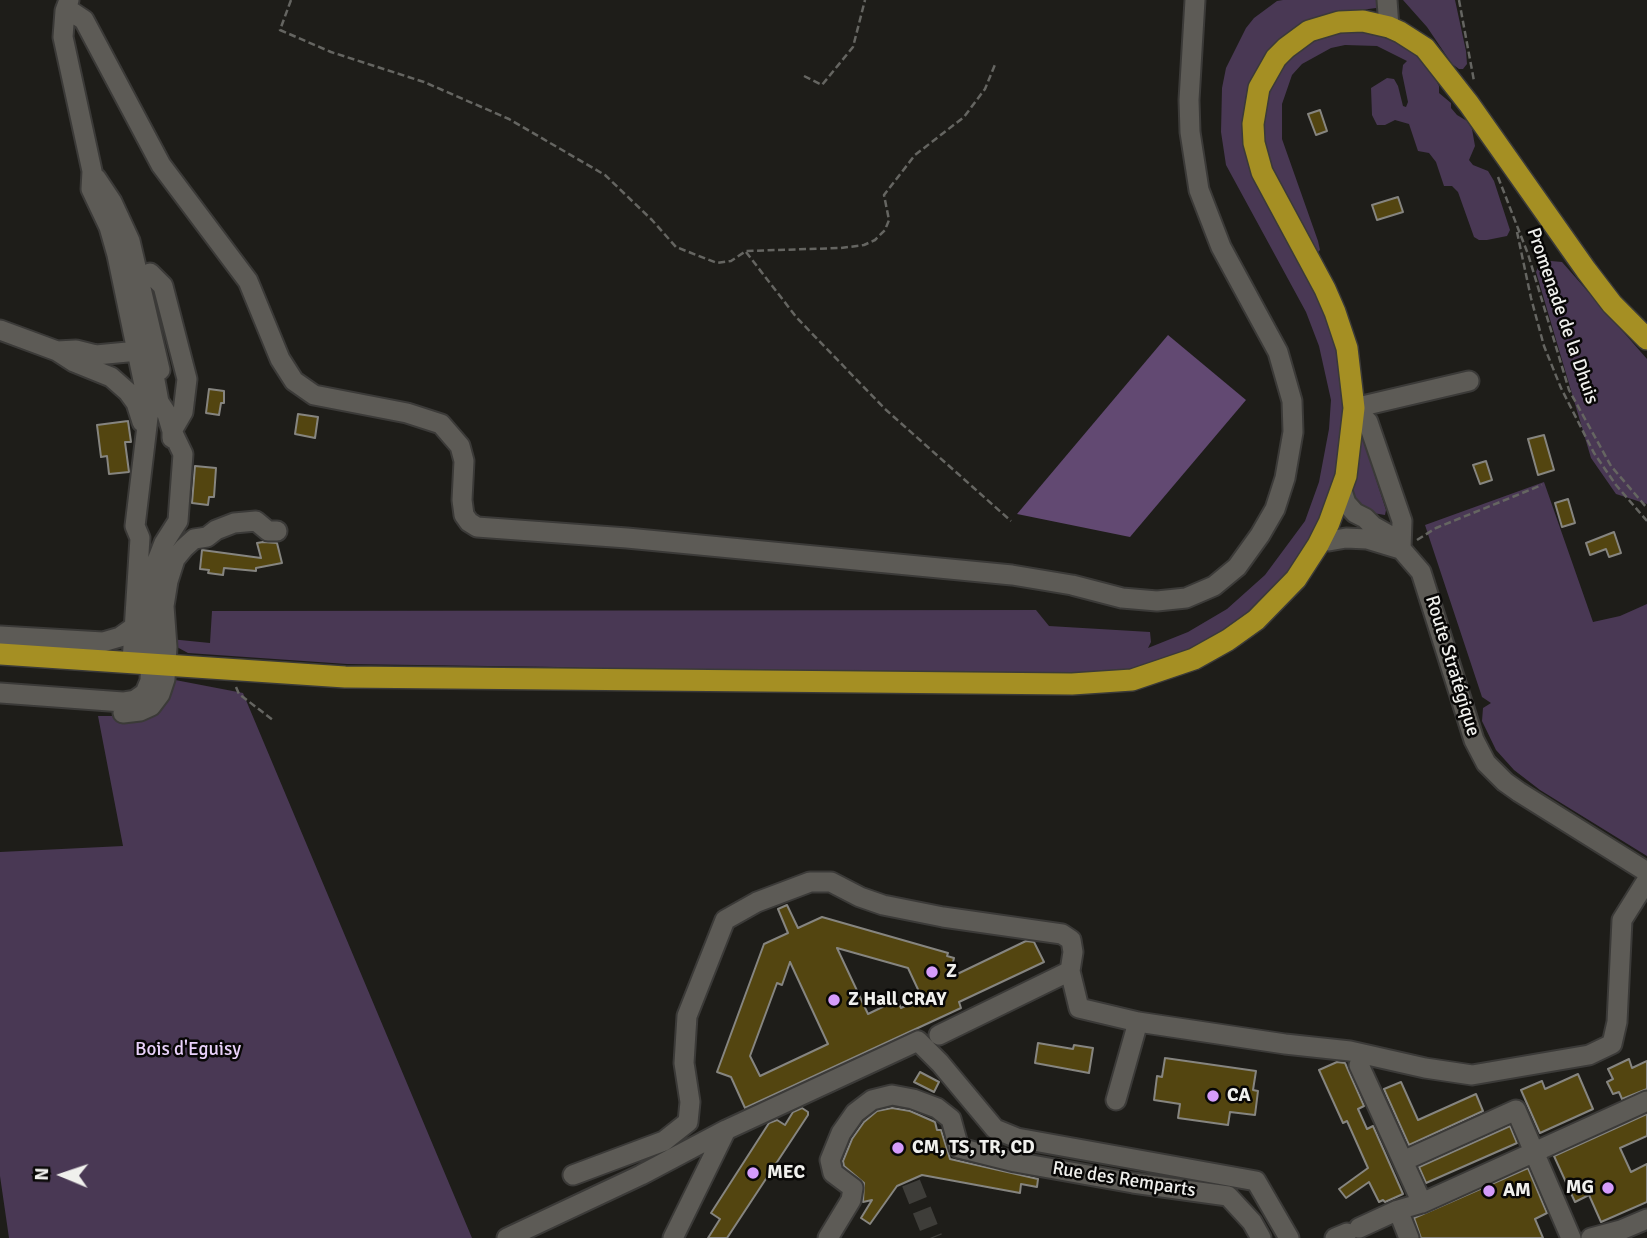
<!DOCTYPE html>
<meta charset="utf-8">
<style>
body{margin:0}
#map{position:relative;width:1647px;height:1238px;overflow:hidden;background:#1e1d19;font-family:Signika,sans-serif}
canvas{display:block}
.north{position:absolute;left:28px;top:1140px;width:70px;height:70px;-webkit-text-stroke:5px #080706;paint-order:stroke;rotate:272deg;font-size:19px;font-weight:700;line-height:28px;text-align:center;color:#f0f0ed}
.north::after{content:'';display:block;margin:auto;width:24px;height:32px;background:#f0f0ed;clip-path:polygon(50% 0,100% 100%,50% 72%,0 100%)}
</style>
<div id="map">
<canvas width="1647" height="1238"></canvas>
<div class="north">N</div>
</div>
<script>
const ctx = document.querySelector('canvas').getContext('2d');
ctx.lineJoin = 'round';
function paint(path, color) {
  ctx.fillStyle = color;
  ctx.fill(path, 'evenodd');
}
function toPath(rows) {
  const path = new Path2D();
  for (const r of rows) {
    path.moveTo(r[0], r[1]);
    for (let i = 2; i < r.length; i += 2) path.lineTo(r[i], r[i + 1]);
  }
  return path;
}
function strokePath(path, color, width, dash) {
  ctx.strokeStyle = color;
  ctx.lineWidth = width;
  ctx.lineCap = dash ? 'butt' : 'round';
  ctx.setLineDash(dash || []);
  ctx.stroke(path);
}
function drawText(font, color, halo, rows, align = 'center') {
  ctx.font = font + ' Signika,sans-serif';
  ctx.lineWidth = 5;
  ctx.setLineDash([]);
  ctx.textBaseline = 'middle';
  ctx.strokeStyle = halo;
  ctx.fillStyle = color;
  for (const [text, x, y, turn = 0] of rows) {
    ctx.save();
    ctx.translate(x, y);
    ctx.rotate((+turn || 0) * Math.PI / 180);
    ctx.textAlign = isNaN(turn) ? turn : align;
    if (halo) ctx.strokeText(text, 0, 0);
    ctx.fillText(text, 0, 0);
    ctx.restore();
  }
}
const green = toPath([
 [1283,0,1379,0,1376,8,1339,13,1308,22,1263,60,1254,75,1246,96,1243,118,1243,140,1252,171,1264,198,1316,290,1335,336,1344,406,1336,476,1313,534,1278,586,1247,617,1195,649,1150,667,1096,676,772,675,557,667,347,664,188,653,175,646,170,639,210,643,212,611,1036,610,1049,626,1150,632,1151,642,1148,648,1188,632,1227,609,1265,575,1305,521,1319,482,1329,429,1331,400,1319,346,1306,312,1226,165,1221,132,1222,88,1226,68,1246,28,1254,18,1277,1],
 [1403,0,1455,0,1466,51,1467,64,1463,69,1459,69,1452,64,1427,27],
 [1337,31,1369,31,1398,40,1427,63,1439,86,1439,93,1451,103,1451,108,1457,115,1467,121,1472,129,1475,146,1469,160,1473,165,1488,171,1494,181,1510,230,1507,236,1487,240,1479,240,1474,237,1458,192,1452,186,1444,186,1436,162,1429,153,1418,151,1409,124,1395,120,1385,125,1377,125,1372,115,1371,88,1387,78,1394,79,1398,86,1403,106,1406,107,1408,102,1402,73,1403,65,1407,61,1377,46,1345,45,1331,48,1302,64,1292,75,1282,104,1282,139,1318,241,1320,250,1317,253,1268,161,1262,130,1267,94,1280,68,1307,43],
 [1551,261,1562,262,1647,359,1647,504,1616,494,1591,458,1536,272,1540,262],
 [1365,437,1370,440,1374,473,1386,510,1385,515,1367,512,1353,498,1352,489,1361,440],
 [1544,482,1593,622,1620,616,1647,604,1647,856,1540,790,1514,770,1496,750,1482,721,1483,708,1491,703,1482,697,1425,525],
 [170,679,243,693,472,1238,9,1238,0,1176,0,852,123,846,98,716,122,716]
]);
const water = toPath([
 [1168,335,1246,400,1130,537,1017,514]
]);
const building = toPath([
 [1320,110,1327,131,1316,135,1308,114,1320,110],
 [1398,197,1403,212,1377,220,1372,205,1398,197],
 [209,389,224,391,224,403,221,403,219,415,206,413,209,389],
 [298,414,318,417,315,438,295,434,298,414],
 [128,421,131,442,125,442,129,472,109,474,107,456,101,457,97,425,128,421],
 [1544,435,1554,470,1538,475,1528,439,1544,435],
 [1486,461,1492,480,1480,484,1473,465,1486,461],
 [195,466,216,468,214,497,209,497,208,505,192,503,195,466],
 [1568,499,1575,523,1562,527,1555,503,1568,499],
 [1614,532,1621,553,1609,557,1606,549,1590,555,1586,543,1614,532],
 [263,542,277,543,282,563,256,568,256,571,224,568,223,575,208,573,209,570,200,569,202,550,261,558,257,543,263,542],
 [787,905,798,928,822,917,948,953,947,956,954,958,949,978,1026,941,1034,942,1044,962,959,1002,961,1008,745,1108,731,1077,717,1072,764,944,788,933,778,909,787,905],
 [837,948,908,968,922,998,901,1008,897,1000,868,1014,837,948],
 [790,962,828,1044,760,1076,750,1056,777,983,782,985,790,962],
 [1038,1043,1073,1049,1074,1045,1093,1048,1089,1073,1035,1063,1038,1043],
 [1165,1058,1256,1071,1253,1090,1258,1091,1255,1115,1230,1112,1228,1125,1178,1118,1180,1104,1154,1100,1157,1076,1162,1077,1165,1058],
 [1629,1059,1632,1068,1647,1061,1647,1089,1622,1099,1619,1092,1613,1094,1607,1082,1613,1079,1608,1069,1629,1059],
 [1337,1062,1345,1063,1364,1106,1358,1109,1367,1129,1373,1126,1403,1194,1385,1202,1383,1200,1379,1202,1369,1182,1346,1198,1339,1189,1368,1168,1347,1121,1343,1123,1319,1070,1337,1062],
 [920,1072,939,1082,934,1092,914,1082,920,1072],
 [1578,1074,1593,1109,1540,1133,1521,1090,1542,1081,1545,1089,1578,1074],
 [1401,1082,1418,1120,1476,1094,1483,1111,1409,1145,1384,1089,1401,1082],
 [802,1108,808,1112,808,1115,727,1238,708,1238,720,1219,711,1213,769,1123,777,1120,785,1125,793,1112,802,1108],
 [892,1108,910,1111,935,1122,937,1130,941,1130,950,1159,1038,1179,1037,1187,1021,1184,1020,1193,922,1175,897,1186,870,1224,861,1218,872,1200,863,1202,864,1183,844,1166,843,1161,852,1139,864,1122,877,1111,892,1108],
 [1647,1114,1647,1136,1620,1148,1631,1172,1647,1164,1647,1202,1601,1222,1589,1195,1575,1202,1554,1156,1647,1114],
 [1510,1126,1517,1143,1426,1183,1419,1167,1510,1126],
 [1528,1168,1547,1213,1535,1219,1543,1238,1421,1238,1414,1218,1528,1168]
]);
const minorTunnel = toPath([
 [911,1183,933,1238]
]);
const path = toPath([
 [291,0,280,30,331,52,424,82,509,119,605,175,652,220,676,247,717,263,731,261,746,251,841,248,864,245,875,240,885,230,889,220,884,195,915,155,964,117,985,89,996,62],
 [1459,0,1474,81],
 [804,76,822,85,853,47,865,0],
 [1498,177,1528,254,1569,390,1611,466,1647,508],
 [1517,232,1531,298,1544,346,1561,388,1594,453,1616,485,1647,521],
 [746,252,797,318,885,409,1011,521],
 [1417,540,1436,528,1542,485],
 [236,687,239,694,273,720]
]);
const minor = toPath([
 [69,0,65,11,63,37,92,171,91,189,109,227,117,255,149,409,135,526,140,538,132,662],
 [1387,0,1389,27],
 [66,8,84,20,161,165,248,281,280,359,294,381,314,395,407,413,441,424,460,446,464,461,462,500,464,515,469,522,477,527,627,538,1012,575,1072,585,1122,598,1157,601,1186,598,1214,586,1237,567,1260,535,1275,509,1285,478,1293,432,1292,401,1278,352,1221,247,1199,190,1190,132,1189,100,1195,0],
 [96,178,112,202,130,241,160,370],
 [150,273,163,286,187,379,183,412,172,431,172,438],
 [0,330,57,351,74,362,111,377,128,392,136,403,142,422],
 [1342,491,1346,503,1355,513,1365,518,1373,526,1389,535,1421,572,1474,740,1486,763,1505,782,1519,792,1647,872],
 [1322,538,1329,541,1346,538,1367,539,1400,549],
 [1401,549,1402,521,1368,422,1354,408,1469,381],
 [0,636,103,642,120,637,134,627],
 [0,693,123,702,135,700,145,693,150,681,153,571,164,543,178,521,183,454,172,431,167,414,159,402,154,375,146,355,138,351,96,355,76,350,57,351],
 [123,713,140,711,151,706,160,694,165,679,167,647,164,606,168,581,175,559,184,548,194,539,207,537,216,530,234,523,256,521,268,531,277,531],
 [939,1035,1070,971],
 [1359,1065,1422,1203],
 [1116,1100,1138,1022],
 [1403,1161,1516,1110,1571,1238],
 [573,1175,664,1141,688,1122,690,1102,684,1063,687,1016,725,920,757,902,810,882,831,882,860,897,883,905,943,917,1062,934,1071,940,1073,952,1070,971,1079,1008,1138,1022,1285,1044,1350,1051,1425,1068,1472,1075,1589,1055,1612,1044,1617,1022,1622,920,1647,880],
 [1398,1210,1409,1238],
 [1359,1228,1398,1210,1422,1203,1647,1101],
 [507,1238,641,1175,726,1130],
 [673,1238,726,1130,918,1041,940,1063,995,1129,1017,1138,1256,1181,1289,1238],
 [828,1238,851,1200,853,1188,833,1173,830,1160,841,1133,855,1113,872,1100,892,1095,913,1099,937,1108,951,1119,959,1148,1015,1162,1133,1183,1228,1196,1252,1222,1261,1238],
 [1335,1238,1347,1233],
 [1591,1238,1621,1230,1647,1219]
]);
const major = toPath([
 [0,654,345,677,1072,684,1132,680,1194,659,1228,640,1256,620,1296,579,1318,545,1329,523,1346,476,1354,408,1347,348,1335,312,1325,289,1262,172,1254,143,1253,124,1259,88,1276,58,1286,48,1309,31,1339,22,1363,21,1389,27,1400,32,1425,48,1469,104,1586,270,1612,304,1647,339]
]);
const markers = [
 [932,972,7,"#d59cfb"],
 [834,1000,7,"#d59cfb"],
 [1213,1096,7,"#d59cfb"],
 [898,1148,7,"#d59cfb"],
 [753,1173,7,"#d59cfb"],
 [1608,1188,7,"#d59cfb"],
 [1489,1191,7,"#d59cfb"]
];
const streetNames = [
 ["Promenade de la Dhuis",1562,316,71],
 ["Route Stratégique",1452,666,73],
 ["Rue des Remparts",1124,1180,9]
];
const poiNames = [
 ["Z",946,972],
 ["Z Hall CRAY",848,1000],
 ["CA",1227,1096],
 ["CM, TS, TR, CD",912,1148],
 ["MEC",767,1173],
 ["MG",1594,1188,"right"],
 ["AM",1503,1191]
];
const parkNames = [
 ["Bois d'Eguisy",188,1050]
];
paint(green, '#493854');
paint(water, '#624972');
paint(building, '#534510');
strokePath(building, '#868580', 2);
strokePath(minorTunnel, '#3e3d39', 19, [19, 10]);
strokePath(minor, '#3b3a38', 23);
strokePath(major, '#3b3a38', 24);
strokePath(path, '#656561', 2.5, [7, 3.5]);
strokePath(minor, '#5d5b56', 19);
strokePath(major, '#a58f23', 21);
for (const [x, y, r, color] of markers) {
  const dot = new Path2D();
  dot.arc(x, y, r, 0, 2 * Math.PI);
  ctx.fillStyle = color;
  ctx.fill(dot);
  strokePath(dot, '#080706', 2.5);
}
drawText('19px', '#f0f0ed', '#080706', streetNames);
drawText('bold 19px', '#f0f0ed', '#080706', poiNames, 'left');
drawText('19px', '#e9d1fa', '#080706', parkNames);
</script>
